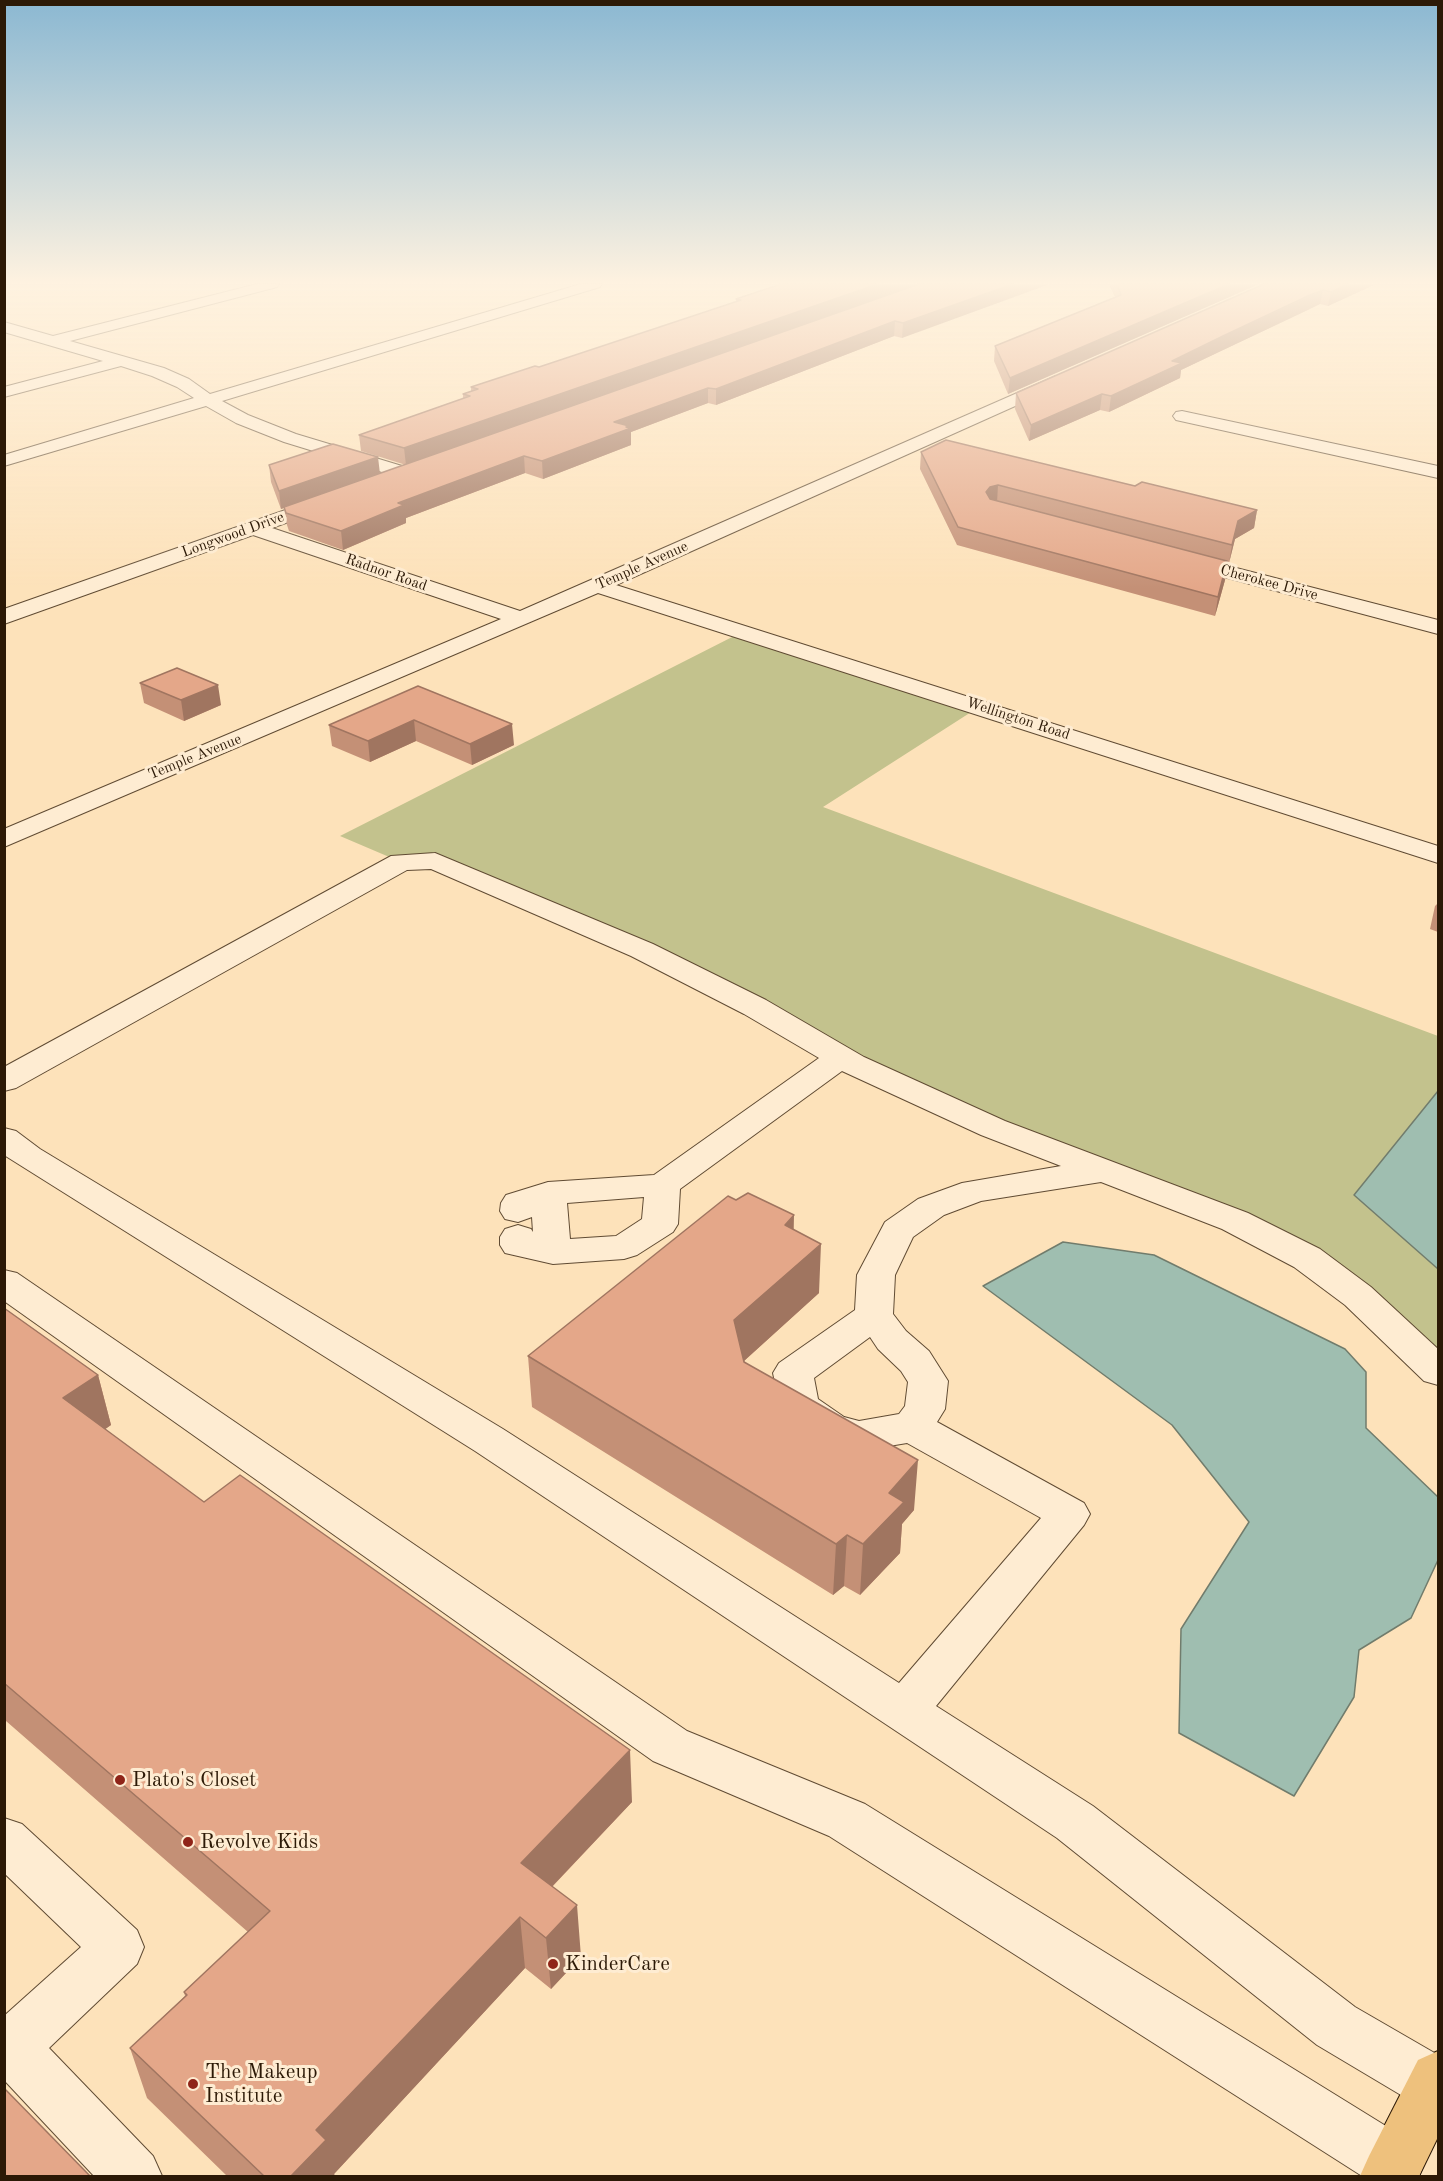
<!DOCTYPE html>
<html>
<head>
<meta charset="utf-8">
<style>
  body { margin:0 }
  #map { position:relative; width:1443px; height:2181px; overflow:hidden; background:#fde2ba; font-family:"Old Standard TT",serif }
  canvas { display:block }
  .frame { position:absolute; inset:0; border:6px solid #2c1906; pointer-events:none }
</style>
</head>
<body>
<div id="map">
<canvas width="1443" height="2181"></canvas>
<div class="frame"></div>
</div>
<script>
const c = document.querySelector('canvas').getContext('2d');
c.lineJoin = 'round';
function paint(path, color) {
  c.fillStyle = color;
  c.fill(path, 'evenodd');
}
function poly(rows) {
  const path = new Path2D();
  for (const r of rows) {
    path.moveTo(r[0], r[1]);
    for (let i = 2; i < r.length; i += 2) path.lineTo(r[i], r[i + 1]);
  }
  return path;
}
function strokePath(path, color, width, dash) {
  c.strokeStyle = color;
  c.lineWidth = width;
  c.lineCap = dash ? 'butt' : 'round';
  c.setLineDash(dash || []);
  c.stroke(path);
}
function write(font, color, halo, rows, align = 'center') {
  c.font = font + ' "Old Standard TT",serif';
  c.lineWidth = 6;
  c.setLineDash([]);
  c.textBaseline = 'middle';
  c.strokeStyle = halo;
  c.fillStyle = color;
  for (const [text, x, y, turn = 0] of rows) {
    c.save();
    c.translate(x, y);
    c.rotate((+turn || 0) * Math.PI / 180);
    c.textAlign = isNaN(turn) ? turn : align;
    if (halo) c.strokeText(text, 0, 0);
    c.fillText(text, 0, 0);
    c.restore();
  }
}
paint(poly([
  [744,631,979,707,823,807,1438,1036,1438,1091,1354,1195,1438,1269,1438,1371,1358,1296,1307,1258,1101,1171,755,1007,435,861,401,862,340,836]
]), '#c3c28d');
const water = poly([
  [1438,1091,1438,1269,1354,1195,1438,1091],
  [1063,1242,1154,1255,1345,1349,1366,1372,1366,1428,1438,1497,1438,1560,1411,1618,1359,1650,1354,1697,1294,1796,1179,1733,1181,1629,1249,1522,1172,1425,983,1286,1063,1242]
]);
paint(water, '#9fbeb0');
strokePath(water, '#717c6c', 1.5);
const minor = poly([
  [257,284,279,284,277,287,70,341,164,368,189,379,210,394,581,284,602,284,600,287,222,401,248,415,296,434,412,469,414,473,412,477,398,477,284,442,236,423,206,406,4,466,4,455,194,398,177,387,152,376,121,366,4,397,4,387,103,361,4,332,4,322,53,336,257,284],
  [1056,376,1064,381,1062,385,616,585,1438,846,1438,863,598,593,4,847,4,829,501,619,253,535,4,624,4,609,328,495,335,497,338,501,335,505,272,528,520,611,1056,376],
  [1182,411,1438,466,1438,478,1176,420,1173,416,1176,412,1182,411],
  [1182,554,1438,620,1438,634,1175,564,1172,560,1175,556,1182,554],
  [435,853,653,944,766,1000,864,1057,1005,1121,1248,1213,1320,1249,1371,1287,1438,1349,1438,1385,1424,1381,1345,1305,1294,1267,1222,1229,1101,1182,981,1201,944,1215,913,1237,895,1275,893,1314,906,1331,929,1351,948,1381,945,1409,937,1422,1084,1503,1090,1514,1084,1525,936,1706,1093,1806,1355,2007,1438,2055,1438,2111,1416,2104,1317,2045,1057,1838,475,1451,4,1155,4,1128,16,1131,40,1149,503,1429,899,1683,1041,1518,907,1443,859,1451,816,1437,786,1416,780,1406,773,1373,779,1363,855,1310,857,1275,885,1222,918,1199,962,1183,1061,1166,981,1135,842,1071,680,1189,678,1224,673,1232,637,1255,624,1259,553,1264,505,1253,500,1245,500,1237,505,1229,518,1225,531,1229,533,1232,532,1217,518,1222,505,1219,500,1211,501,1203,506,1195,548,1182,654,1175,819,1058,744,1014,631,956,431,869,407,870,16,1088,4,1091,4,1067,391,856,435,853],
  [644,1197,642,1219,616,1236,570,1239,567,1203,644,1197],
  [870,1337,878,1349,901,1371,908,1382,905,1406,899,1414,859,1421,844,1417,818,1399,814,1378,870,1337],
  [4,1270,17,1273,687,1731,865,1804,1415,2144,1424,2164,1419,2176,1362,2176,829,1836,653,1761,4,1301,4,1270],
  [4,1818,22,1824,137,1930,144,1947,137,1964,49,2048,153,2156,162,2176,94,2176,4,2080,4,2016,81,1947,4,1873,4,1818]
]);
const major = poly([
  [1438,2051,1438,2137,1419,2176,1360,2176,1369,2156,1418,2060,1438,2051]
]);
strokePath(minor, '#604b33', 2);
strokePath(major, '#2c1906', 2);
paint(minor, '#feecd2');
paint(major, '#eec17d');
paint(poly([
  [919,284,902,338,894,336,716,405,708,403,631,432,631,445,543,479,525,473,406,518,406,523,343,550,289,531,287,525,284,508,281,509,271,482,269,465,380,474,406,465,361,451,359,435,463,399,463,394,471,391,471,387,539,367,736,302,736,299],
  [1109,284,1259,284,1008,394,994,361,995,346,1115,297],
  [1264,284,1376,284,1328,306,1320,304,1308,310,1221,351,1181,370,1180,378,1109,412,1100,410,1029,441,1015,409,1016,393],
  [921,452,1135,486,1257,510,1254,528,1235,539,1229,563,1227,563,1225,580,1215,616,957,545,920,469],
  [140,683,221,705,184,721,144,703],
  [418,686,514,745,472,765,416,741,370,762,332,746,329,725],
  [1438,903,1438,932,1430,929,1435,906],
  [794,1230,819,1293,744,1361,914,1510,902,1524,900,1553,860,1595,844,1586,833,1595,532,1407,528,1356],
  [4,1308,98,1375,111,1425,105,1429,204,1502,632,1802,552,1887,581,1957,551,1989,525,1968,334,2174,335,2176,227,2176,147,2098,130,2048,185,1996,184,1992,248,1932,6,1721,4,1721]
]), '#c49076');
paint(poly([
  [878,284,918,284,406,465,404,448],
  [1013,284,1050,284,902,338,903,323],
  [1229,284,1259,284,1008,394,1010,378],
  [1348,284,1376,284,1328,306,1331,292],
  [1323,290,1320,304,1221,351,1181,370,1180,378,1109,412,1111,396,1172,361,1223,336],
  [895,321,894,336,716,405,716,389],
  [708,388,708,403,631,432,631,445,543,479,542,461,614,422],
  [1102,394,1100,410,1029,441,1031,425],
  [524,456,525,473,406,518,406,523,343,550,341,531,398,503],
  [378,457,380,474,281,509,279,491],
  [998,485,997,503,984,510,986,492,990,487],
  [1257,510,1254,528,1235,539,1229,563,1232,545,1238,521],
  [1227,561,1225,580,1215,616,1218,597],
  [218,685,221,705,184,721,181,700],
  [414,720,416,741,370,762,368,741],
  [512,724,514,745,472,765,470,744],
  [794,1215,793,1264,785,1225],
  [821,1244,819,1293,734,1370,734,1320],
  [98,1375,111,1425,77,1449,63,1398],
  [918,1460,914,1510,902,1524,900,1553,860,1595,863,1544,889,1493],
  [847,1535,844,1586,833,1595,836,1544],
  [630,1750,632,1802,526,1914,521,1863],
  [577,1905,581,1957,551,1989,546,1938],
  [520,1917,525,1968,334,2174,335,2176,291,2176,316,2130]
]), '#a07560');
const building = poly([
  [781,284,878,284,404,448,359,435,470,396,463,394,478,389,471,387,535,366,539,367,741,300,736,299,781,284],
  [919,284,1013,284,903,323,895,321,716,389,708,388,614,422,629,426,626,427,631,428,542,461,524,456,398,503,404,505,341,531,286,513,284,507,919,284],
  [1117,284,1229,284,1010,378,995,346,1121,295,1117,284],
  [1264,284,1348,284,1331,292,1323,290,1310,295,1223,336,1172,361,1182,363,1111,396,1102,394,1031,425,1016,393,1264,284],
  [946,440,1135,486,1142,482,1257,510,1238,521,1232,545,998,485,990,487,986,492,990,499,1227,561,1218,597,958,527,921,452,946,440],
  [333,444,378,457,279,491,269,465,333,444],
  [177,668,218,685,181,700,140,683,177,668],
  [418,686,512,724,470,744,414,720,368,741,329,725,418,686],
  [748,1193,794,1215,785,1225,821,1244,734,1320,744,1362,918,1460,889,1493,904,1502,863,1544,847,1535,836,1544,528,1356,728,1196,736,1200,748,1193],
  [4,1308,98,1375,63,1398,204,1502,240,1475,630,1750,521,1863,577,1905,546,1938,520,1917,316,2130,326,2140,291,2176,264,2176,130,2048,187,1995,184,1992,270,1911,4,1683,4,1308],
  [4,2088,90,2176,4,2176,4,2088]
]);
paint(building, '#e4a789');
strokePath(building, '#a07560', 1.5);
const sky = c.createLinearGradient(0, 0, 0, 589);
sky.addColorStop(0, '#8bb8d2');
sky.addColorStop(0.48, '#fef2e0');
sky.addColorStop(1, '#fef2e000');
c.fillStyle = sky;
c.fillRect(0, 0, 1443, 589);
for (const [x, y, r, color] of [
  [120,1780,6,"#8f2418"],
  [188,1842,6,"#8f2418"],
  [553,1964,6,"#8f2418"],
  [193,2084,6,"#8f2418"]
]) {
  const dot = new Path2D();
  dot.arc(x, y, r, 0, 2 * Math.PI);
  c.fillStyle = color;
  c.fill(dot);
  strokePath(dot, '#feecd2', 2);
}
write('15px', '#2c1906', '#feecd2', [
  ["Longwood Drive",233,535,-20],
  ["Temple Avenue",642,566,-24],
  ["Radnor Road",386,573,19],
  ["Cherokee Drive",1269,583,15],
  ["Wellington Road",1018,719,18],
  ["Temple Avenue",195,757,-22]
]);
write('21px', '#2c1906', '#feecd2', [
  ["Plato's Closet",132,1780],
  ["Revolve Kids",200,1842],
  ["KinderCare",565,1964],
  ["The Makeup",205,2072],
  ["Institute",205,2096]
], 'left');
</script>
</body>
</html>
